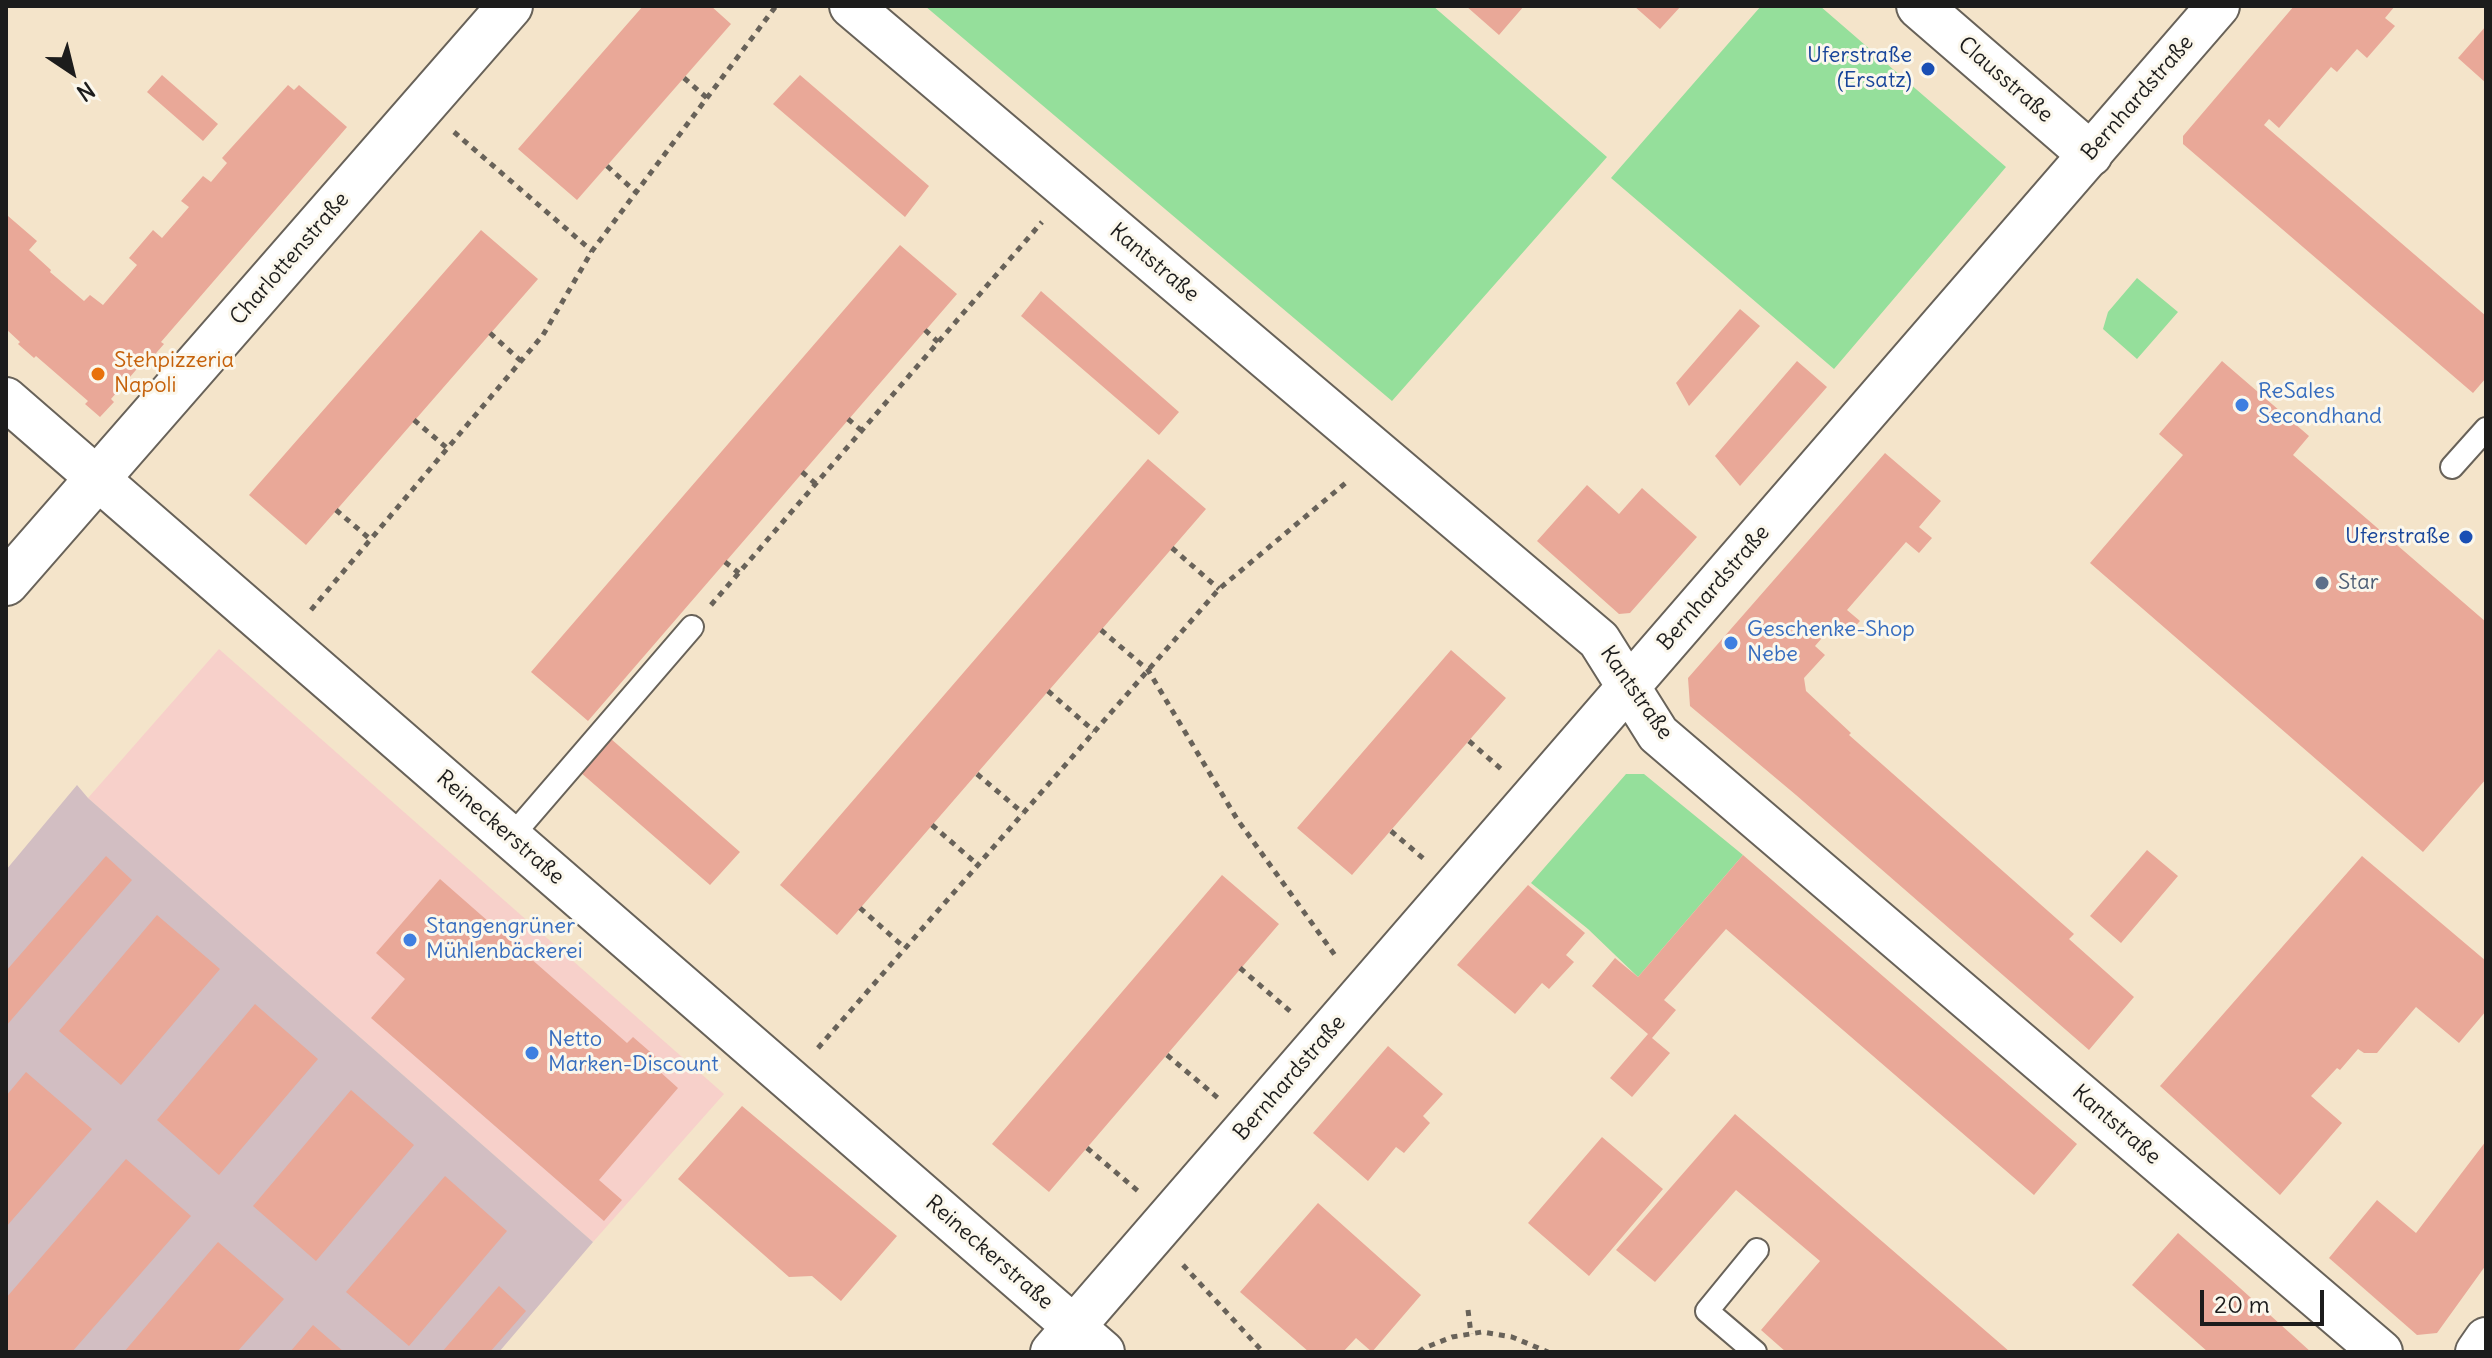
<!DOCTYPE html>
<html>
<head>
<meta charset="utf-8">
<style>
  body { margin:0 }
  #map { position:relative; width:2492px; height:1358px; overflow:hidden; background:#f4e4ca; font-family:Delius,sans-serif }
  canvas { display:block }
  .frame { position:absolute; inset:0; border:8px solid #1c1c1c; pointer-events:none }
  .north { position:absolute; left:32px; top:32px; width:80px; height:80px; -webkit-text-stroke:6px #fbf7ec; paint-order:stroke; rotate:145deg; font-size:22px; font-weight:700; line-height:32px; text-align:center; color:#1c1c1c }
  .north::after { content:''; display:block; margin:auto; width:28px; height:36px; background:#1c1c1c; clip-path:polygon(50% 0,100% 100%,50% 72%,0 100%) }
  .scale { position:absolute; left:2200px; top:1290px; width:124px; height:36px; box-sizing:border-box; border:4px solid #1c1c1c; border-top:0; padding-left:10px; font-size:24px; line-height:28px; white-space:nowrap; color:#1c1c1c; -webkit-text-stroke:6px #fbf7ec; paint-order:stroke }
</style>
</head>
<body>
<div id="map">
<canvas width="2492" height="1358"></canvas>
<div class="frame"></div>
<div class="north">N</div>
<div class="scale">20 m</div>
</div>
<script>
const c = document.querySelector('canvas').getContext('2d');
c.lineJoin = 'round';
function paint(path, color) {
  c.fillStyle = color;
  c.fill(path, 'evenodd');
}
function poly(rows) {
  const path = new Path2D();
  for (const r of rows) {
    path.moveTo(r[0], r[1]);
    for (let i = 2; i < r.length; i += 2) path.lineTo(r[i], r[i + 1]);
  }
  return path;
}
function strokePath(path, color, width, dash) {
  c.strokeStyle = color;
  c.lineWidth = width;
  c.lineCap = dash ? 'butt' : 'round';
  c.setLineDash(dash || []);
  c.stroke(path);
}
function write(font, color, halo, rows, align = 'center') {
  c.font = font + ' Delius,sans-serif';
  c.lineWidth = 6;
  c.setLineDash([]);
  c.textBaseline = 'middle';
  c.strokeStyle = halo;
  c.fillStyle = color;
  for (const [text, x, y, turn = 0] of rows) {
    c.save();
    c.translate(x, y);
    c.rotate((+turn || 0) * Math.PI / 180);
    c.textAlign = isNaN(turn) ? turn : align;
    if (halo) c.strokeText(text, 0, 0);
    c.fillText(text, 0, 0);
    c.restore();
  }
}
paint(poly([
  [219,649,724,1094,593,1242,88,798]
]), '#f7d0ca');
paint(poly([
  [77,785,88,798,593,1242,499,1352,6,1352,6,870]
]), '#d2bec2');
paint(poly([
  [925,6,1433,6,1607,157,1392,401],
  [1761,6,1820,6,2006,167,1834,369,1611,178],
  [2137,278,2178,312,2137,359,2103,329,2108,312],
  [1626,774,1644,774,1743,855,1638,977,1588,929,1531,883]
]), '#95df9b');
paint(poly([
  [643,6,711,6,731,24,577,200,518,149],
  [1466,6,1524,6,1499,35],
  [1634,6,1681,6,1660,29],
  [2294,6,2395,6,2385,18,2395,26,2367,58,2357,49,2337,72,2331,67,2279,128,2269,119,2264,125,2486,316,2486,378,2473,393,2183,144,2183,136],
  [2486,26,2486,83,2458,58],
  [162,75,218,124,203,141,147,92],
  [800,75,929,186,905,217,773,104],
  [288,85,294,90,299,85,347,127,161,342,164,344,151,359,148,356,111,399,114,402,100,417,85,404,88,401,36,356,34,358,18,344,20,342,6,329,6,219,8,216,37,241,29,250,51,270,50,272,84,301,90,295,103,305,137,265,129,258,153,230,162,238,189,207,181,201,203,176,211,182,227,163,222,158],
  [481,230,538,279,306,545,249,495],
  [900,245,957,294,588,721,531,672],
  [1041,291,1179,412,1159,435,1021,316],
  [1740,309,1760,326,1689,406,1676,383],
  [1797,361,1827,387,1740,486,1715,456],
  [2222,361,2309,436,2293,455,2486,622,2486,779,2423,852,2090,563,2183,455,2159,434],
  [1885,453,1941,501,1919,527,1932,538,1919,553,1906,542,1847,610,1860,621,1847,635,1835,623,1815,646,1825,655,1804,678,1806,691,1851,733,1849,735,2074,934,2069,939,2134,997,2089,1050,1796,795,1690,706,1688,678],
  [1148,459,1206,509,837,935,780,885],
  [1587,485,1619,514,1642,488,1697,537,1630,613,1619,614,1537,541],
  [1451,650,1506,698,1352,875,1297,828],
  [610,738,740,852,710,885,580,772],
  [2147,850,2178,876,2121,943,2090,916],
  [1743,855,2077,1144,2034,1195,1726,929,1664,1000,1676,1010,1652,1038,1670,1053,1632,1097,1610,1078,1648,1034,1592,986,1615,958,1638,977],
  [106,856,132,880,6,1026,6,971],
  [2362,856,2486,961,2486,1011,2459,1043,2416,1007,2377,1053,2364,1053,2358,1049,2340,1070,2337,1068,2311,1096,2342,1123,2280,1195,2160,1086],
  [1222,875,1279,924,1049,1192,992,1144],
  [440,879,627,1043,633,1037,663,1063,658,1070,678,1088,599,1180,622,1200,604,1221,371,1018,405,979,376,953],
  [1528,885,1585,933,1566,955,1574,962,1549,989,1542,983,1515,1014,1457,965],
  [157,915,220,969,121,1085,59,1031],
  [255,1004,318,1059,219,1175,157,1120],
  [1388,1046,1443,1094,1423,1116,1430,1123,1404,1153,1396,1147,1368,1181,1313,1133],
  [26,1072,92,1129,6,1227,6,1096],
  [351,1090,414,1145,316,1261,253,1206],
  [742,1106,897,1236,841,1301,812,1276,789,1277,678,1179],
  [1735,1114,2010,1352,1786,1352,1761,1330,1820,1261,1736,1190,1655,1282,1616,1250],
  [1602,1137,1663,1189,1589,1276,1528,1223],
  [2486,1141,2486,1265,2437,1333,2417,1335,2329,1258,2377,1200,2416,1233],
  [126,1159,191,1216,72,1352,6,1352,6,1298],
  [445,1176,507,1231,409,1346,346,1292],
  [1318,1203,1421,1295,1372,1352,1356,1338,1343,1352,1309,1352,1240,1292],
  [2178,1233,2230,1279,2311,1352,2208,1352,2132,1285],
  [218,1242,284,1299,237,1352,124,1352],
  [499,1286,526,1311,490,1352,442,1352],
  [313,1325,344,1352,290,1352]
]), '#e9a898');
const lane = poly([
  [2452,467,2486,429],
  [511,837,692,627],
  [1755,1352,1707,1311,1757,1250]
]);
const street = poly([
  [851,6,1599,640,1658,734,2381,1352],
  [6,399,1103,1352],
  [1052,1352,2218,6],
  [2477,1352,2486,1339]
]);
const secondary = poly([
  [1919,6,2090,154],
  [6,583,510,6]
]);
strokePath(lane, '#686259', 26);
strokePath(street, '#686259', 46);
strokePath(secondary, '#686259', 48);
strokePath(poly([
  [684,78,707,98],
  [454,132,592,251],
  [607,166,636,192],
  [925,330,938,342],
  [490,333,521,361],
  [848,419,862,431],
  [414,420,447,448],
  [802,472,816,484],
  [336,510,370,539],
  [1172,548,1219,589],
  [725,562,739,573],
  [711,605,1042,222],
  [311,610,543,335,592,251,776,6],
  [1101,630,1148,670,1237,819,1337,958],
  [1048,691,1094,731],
  [1469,741,1501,769],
  [977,774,1023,813],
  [932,825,978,865],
  [1391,831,1424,859],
  [860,908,905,948],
  [1240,968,1291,1012],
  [818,1048,1219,589,1348,481],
  [1167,1055,1218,1098],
  [1087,1148,1138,1191],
  [1183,1265,1263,1352],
  [1468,1310,1471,1334],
  [1419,1352,1424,1348,1452,1337,1482,1332,1512,1337,1548,1352]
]), '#686259', 5, [6, 6]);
strokePath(lane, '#fff', 22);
strokePath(street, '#fff', 42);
strokePath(secondary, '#fff', 44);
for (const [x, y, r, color] of [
  [1928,69,8,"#1a4fb4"],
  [98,374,8,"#e8710a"],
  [2242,405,8,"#3f7fe0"],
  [2466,537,8,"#1a4fb4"],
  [2322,583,8,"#5c6f8a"],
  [1731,643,8,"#3f7fe0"],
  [410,940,8,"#3f7fe0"],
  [532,1053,8,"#3f7fe0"]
]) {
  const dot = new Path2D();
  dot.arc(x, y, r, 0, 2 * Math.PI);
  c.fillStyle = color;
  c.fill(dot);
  strokePath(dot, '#fbf7ec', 3);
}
write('22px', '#164399', '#fbf7ec', [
  ["Uferstraße",1912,56],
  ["(Ersatz)",1912,81],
  ["Uferstraße",2450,537]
], 'right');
write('22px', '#1c1c1c', '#fbf7ec', [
  ["Clausstraße",2005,80,41],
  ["Bernhardstraße",2138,98,-49],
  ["Charlottenstraße",290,259,-49],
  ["Kantstraße",1154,263,40],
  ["Bernhardstraße",1714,588,-49],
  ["Kantstraße",1636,693,55],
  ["Reineckerstraße",500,828,41],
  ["Bernhardstraße",1290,1078,-49],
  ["Kantstraße",2116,1125,41],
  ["Reineckerstraße",989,1253,41]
]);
write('22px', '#c56008', '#fbf7ec', [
  ["Stehpizzeria",114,361],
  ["Napoli",114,386]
], 'left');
write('22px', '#366cbe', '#fbf7ec', [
  ["ReSales",2258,392],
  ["Secondhand",2258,417],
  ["Geschenke-Shop",1747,630],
  ["Nebe",1747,655],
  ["Stangengrüner",426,927],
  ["Mühlenbäckerei",426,952],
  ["Netto",548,1040],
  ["Marken-Discount",548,1065]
], 'left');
write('22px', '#4e5e75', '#fbf7ec', [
  ["Star",2338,583]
], 'left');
</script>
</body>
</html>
